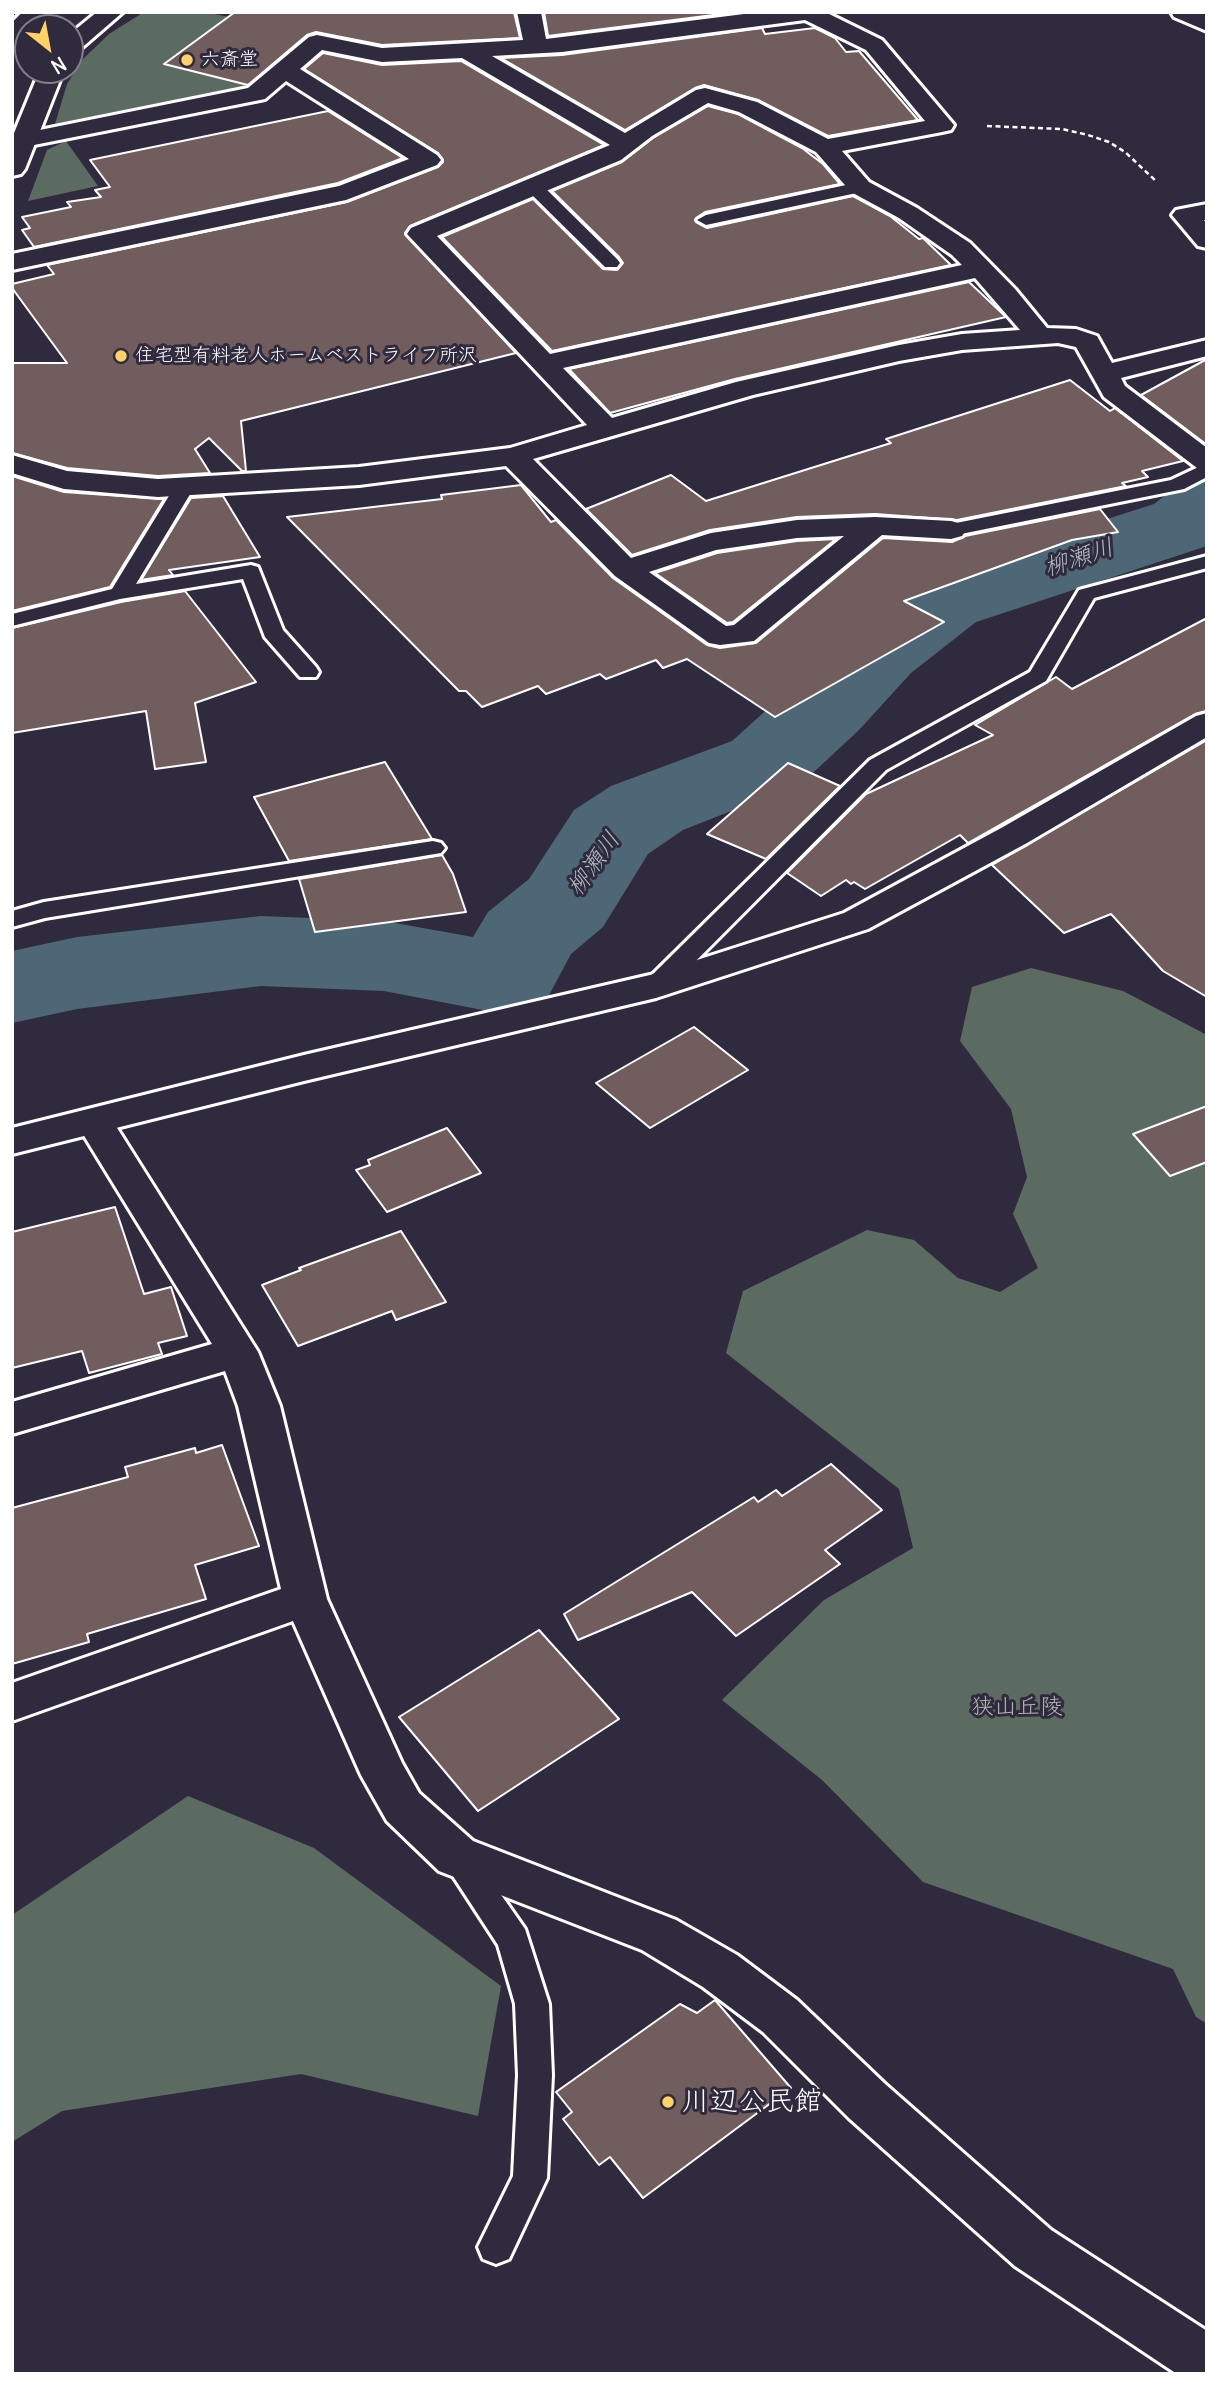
<!DOCTYPE html>
<html>
<head>
<meta charset="utf-8">
<style>
  body { margin:0 }
  #map { position:relative; width:1219px; height:2386px; overflow:hidden; background:#2f2a3d; font-family:Delius,sans-serif }
  canvas { display:block }
  .frame { position:absolute; inset:0; border:14px solid #fff; pointer-events:none }
  .north { position:absolute; left:14px; top:14px; width:70px; height:70px; box-sizing:border-box; background:#2f2a3d; border:2px solid #827f8b; border-radius:50%; rotate:149deg; font-size:19px; font-weight:700; line-height:28px; text-align:center; color:#fff }
  .north::after { content:''; display:block; margin:auto; width:24px; height:32px; background:#ffd166; clip-path:polygon(50% 0,100% 100%,50% 72%,0 100%) }
</style>
</head>
<body>
<div id="map">
<canvas width="1219" height="2386"></canvas>
<div class="frame"></div>
<div class="north">N</div>
</div>
<script>
const c = document.querySelector('canvas').getContext('2d');
c.lineJoin = 'round';
function paint(path, color) {
  c.fillStyle = color;
  c.fill(path, 'evenodd');
}
function poly(rows) {
  const path = new Path2D();
  for (const r of rows) {
    path.moveTo(r[0], r[1]);
    for (let i = 2; i < r.length; i += 2) path.lineTo(r[i], r[i + 1]);
  }
  return path;
}
function strokePath(path, color, width, dash) {
  c.strokeStyle = color;
  c.lineWidth = width;
  c.lineCap = dash ? 'butt' : 'round';
  c.setLineDash(dash || []);
  c.stroke(path);
}
function write(font, color, halo, rows, align = 'center') {
  c.font = font + ' Delius,"Klee One",sans-serif';
  c.lineWidth = 6;
  c.setLineDash([]);
  c.textBaseline = 'middle';
  c.strokeStyle = halo;
  c.fillStyle = color;
  for (const [text, x, y, turn = 0] of rows) {
    c.save();
    c.translate(x, y);
    c.rotate((+turn || 0) * Math.PI / 180);
    c.textAlign = isNaN(turn) ? turn : align;
    if (halo) c.strokeText(text, 0, 0);
    c.fillText(text, 0, 0);
    c.restore();
  }
}
paint(poly([
  [144,12,205,12,306,33,244,86,55,124,67,84,83,59,109,34],
  [66,141,98,186,28,201,47,150],
  [1031,968,1123,991,1207,1035,1207,2024,1196,2017,1173,1969,923,1882,822,1780,722,1700,824,1600,913,1548,899,1489,726,1353,743,1291,867,1230,914,1240,958,1278,1000,1292,1038,1268,1013,1214,1027,1177,1011,1109,960,1041,972,987],
  [188,1796,314,1848,501,1986,478,2116,301,2074,62,2111,12,2142,12,1915]
]), '#5c6b61');
paint(poly([
  [1207,479,1207,546,976,622,911,673,859,730,802,783,683,830,648,854,603,927,571,954,547,999,509,1010,488,1011,384,991,261,986,77,1009,12,1023,12,951,77,937,261,916,384,921,473,937,488,912,529,879,574,810,611,786,732,741,791,688,845,633,910,582,1154,504,1176,487,1207,479]
]), '#4e6776');
const building = poly([
  [235,12,514,12,520,38,382,45,316,32,307,35,248,85,164,64,235,12],
  [544,12,737,12,548,36,544,12],
  [762,28,765,34,815,28,835,38,846,52,859,51,918,120,828,136,758,100,704,85,695,88,625,130,501,58,562,55,762,28],
  [323,53,382,65,461,61,604,145,410,226,405,233,516,353,241,421,246,471,242,471,209,438,195,449,210,473,158,476,67,468,12,453,12,363,67,363,12,288,12,284,54,274,47,265,347,202,438,167,443,162,438,153,304,69,323,53],
  [708,106,738,114,802,148,823,164,840,184,705,212,696,218,696,222,707,228,853,196,890,216,919,239,923,238,951,265,552,351,442,237,533,199,603,269,617,270,623,263,619,257,552,191,622,162,653,138,708,106],
  [328,111,403,158,338,183,34,247,22,230,30,228,22,217,71,207,67,202,101,197,95,190,110,187,90,160,328,111],
  [969,282,1006,317,735,379,610,413,569,369,969,282],
  [1207,359,1207,445,1141,395,1207,359],
  [1070,380,1110,411,1115,408,1183,461,1142,471,1148,477,1122,483,1126,486,957,520,875,514,797,517,710,530,632,555,586,509,671,475,706,501,891,443,886,439,1070,380],
  [12,476,64,492,164,499,110,587,12,611,12,476],
  [521,485,551,522,556,520,613,578,707,645,720,648,756,643,883,538,952,542,965,536,1100,509,1118,532,1072,540,904,601,944,622,775,717,687,659,663,668,656,660,606,679,600,674,546,694,538,686,482,707,466,691,459,691,287,517,442,499,441,495,521,485],
  [223,496,260,557,169,570,173,575,141,580,191,498,223,496],
  [836,539,733,622,727,623,655,573,717,553,797,541,836,539],
  [185,591,256,682,195,703,206,762,155,769,146,711,12,733,12,628,121,602,185,591],
  [1207,618,1207,711,1195,714,968,843,960,835,865,889,854,882,851,884,846,880,821,896,787,873,866,794,993,735,975,725,1056,677,1072,689,1207,618],
  [1207,740,1207,997,1163,971,1111,914,1064,933,992,865,1207,740],
  [385,762,432,839,289,861,254,797,385,762],
  [788,763,840,786,766,859,707,834,788,763],
  [442,855,453,874,466,912,315,932,299,879,442,855],
  [694,1027,748,1070,650,1128,596,1083,694,1027],
  [1207,1106,1207,1162,1170,1176,1133,1134,1207,1106],
  [447,1128,481,1173,387,1212,356,1170,370,1165,368,1160,447,1128],
  [115,1207,144,1294,171,1287,187,1336,158,1343,162,1354,89,1373,82,1351,12,1368,12,1232,115,1207],
  [401,1231,446,1302,396,1320,392,1311,298,1346,262,1285,301,1270,299,1268,401,1231],
  [222,1445,259,1546,195,1565,206,1599,87,1634,89,1642,12,1664,12,1508,128,1477,125,1467,195,1448,196,1453,222,1445],
  [831,1464,882,1510,825,1550,840,1564,736,1636,692,1592,578,1640,564,1614,754,1497,758,1502,776,1490,782,1496,831,1464],
  [539,1630,619,1719,478,1811,399,1717,539,1630],
  [715,2000,791,2088,643,2198,610,2157,599,2165,563,2119,572,2112,556,2092,680,2004,697,2013,715,2000]
]);
paint(building, '#715d5e');
strokePath(building, '#fff', 2);
const lane = poly([
  [534,182,540,183,617,259,620,263,617,267,605,267,528,191,525,187,528,183,534,182],
  [860,182,866,183,869,187,866,191,706,225,697,220,706,215,860,182],
  [1207,463,1207,477,1184,489,951,536,944,534,941,530,944,526,951,524,1171,480,1207,463],
  [185,480,192,482,195,486,136,584,251,565,258,567,283,630,316,667,319,672,316,677,300,677,265,637,243,579,120,599,12,626,12,614,112,589,175,486,178,482,185,480],
  [1207,556,1207,568,1094,598,1046,681,886,770,665,992,656,994,647,992,644,986,647,980,870,760,1030,672,1079,590,1207,556],
  [433,841,441,843,445,848,441,853,45,918,12,927,12,911,44,902,433,841],
  [456,1842,467,1846,525,1929,549,2004,552,2075,547,2178,509,2259,496,2264,483,2259,478,2247,513,2176,518,2075,515,2004,498,1945,440,1856,445,1846,456,1842]
]);
const street = poly([
  [517,12,541,12,546,39,760,12,825,12,882,40,954,125,951,130,942,132,842,151,869,182,917,208,970,243,1015,289,1047,328,1076,329,1097,336,1112,363,1207,340,1207,356,1121,378,1125,386,1207,448,1207,471,1197,468,1104,397,1076,347,1058,343,962,350,899,361,753,395,533,459,631,558,711,533,797,520,875,517,951,521,962,524,966,530,962,536,951,539,882,535,754,641,720,645,709,643,615,576,506,466,359,485,158,497,64,489,12,473,12,455,67,471,158,479,359,467,510,448,587,425,407,234,411,228,610,145,462,58,382,62,322,50,300,69,437,155,441,160,437,165,346,200,12,270,12,254,339,186,409,159,286,81,265,99,24,147,15,145,12,139,15,135,248,88,309,37,317,35,382,48,523,40,517,12],
  [805,20,866,50,925,121,828,139,757,102,705,88,696,90,625,133,492,56,562,52,805,20],
  [708,103,739,112,816,152,851,192,899,218,952,255,962,265,550,354,437,236,621,160,652,136,708,103],
  [975,278,1020,330,962,334,899,345,736,382,612,418,563,368,975,278],
  [844,536,734,625,726,626,649,572,716,550,797,538,844,536],
  [1171,12,1201,12,1207,15,1207,31,1174,17,1171,12],
  [1207,204,1207,220,1204,220,1207,224,1207,248,1198,246,1172,215,1176,210,1207,204],
  [94,1108,107,1112,258,1352,280,1406,327,1599,402,1763,419,1793,473,1841,676,1920,737,1955,797,2000,885,2084,1051,2230,1207,2331,1207,2374,1177,2374,1015,2266,849,2118,763,2032,703,1987,642,1950,439,1871,387,1821,361,1775,293,1621,12,1721,12,1683,281,1589,238,1406,225,1371,12,1434,12,1402,212,1344,75,1121,81,1112,94,1108]
]);
const secondary = poly([
  [1207,713,1207,737,1027,843,868,929,656,998,304,1081,12,1154,12,1128,304,1055,650,975,844,913,1003,827,1196,716,1207,713]
]);
const primary = poly([
  [97,12,123,12,78,51,70,53,70,34,97,12],
  [40,70,64,70,25,169,21,174,12,176,12,138,40,70]
]);
strokePath(lane, '#fff', 6);
strokePath(street, '#fff', 6);
strokePath(secondary, '#fff', 6);
strokePath(primary, '#fff', 6);
strokePath(poly([
  [987,126,1062,129,1088,135,1109,142,1125,152,1157,182]
]), '#fff', 2.5, [5, 3.5]);
paint(lane, '#2f2a3d');
paint(street, '#2f2a3d');
paint(secondary, '#2f2a3d');
paint(primary, '#2f2a3d');
strokePath(poly([
  [12,20,20,12]
]), '#fff', 3.5);
for (const [x, y, r, color] of [
  [187,60,7,"#ffd166"],
  [121,356,7,"#ffd166"],
  [668,2102,7,"#ffd166"]
]) {
  const dot = new Path2D();
  dot.arc(x, y, r, 0, 2 * Math.PI);
  c.fillStyle = color;
  c.fill(dot);
  strokePath(dot, '#2f2a3d', 2.5);
}
write('19px', '#fff', '#2f2a3d', [
  ["六斎堂",201,60],
  ["住宅型有料老人ホームベストライフ所沢",135,356]
], 'left');
write('23px', '#aeb5b0', '#2f2a3d', [
  ["狭山丘陵",1017,1707]
]);
write('italic 24px', '#afbbc1', '#2f2a3d', [
  ["柳瀬川",1079,558,-18],
  ["柳瀬川",594,864,-54]
]);
write('28px', '#fff', '#2f2a3d', [
  ["川辺公民館",682,2102]
], 'left');
</script>
</body>
</html>
